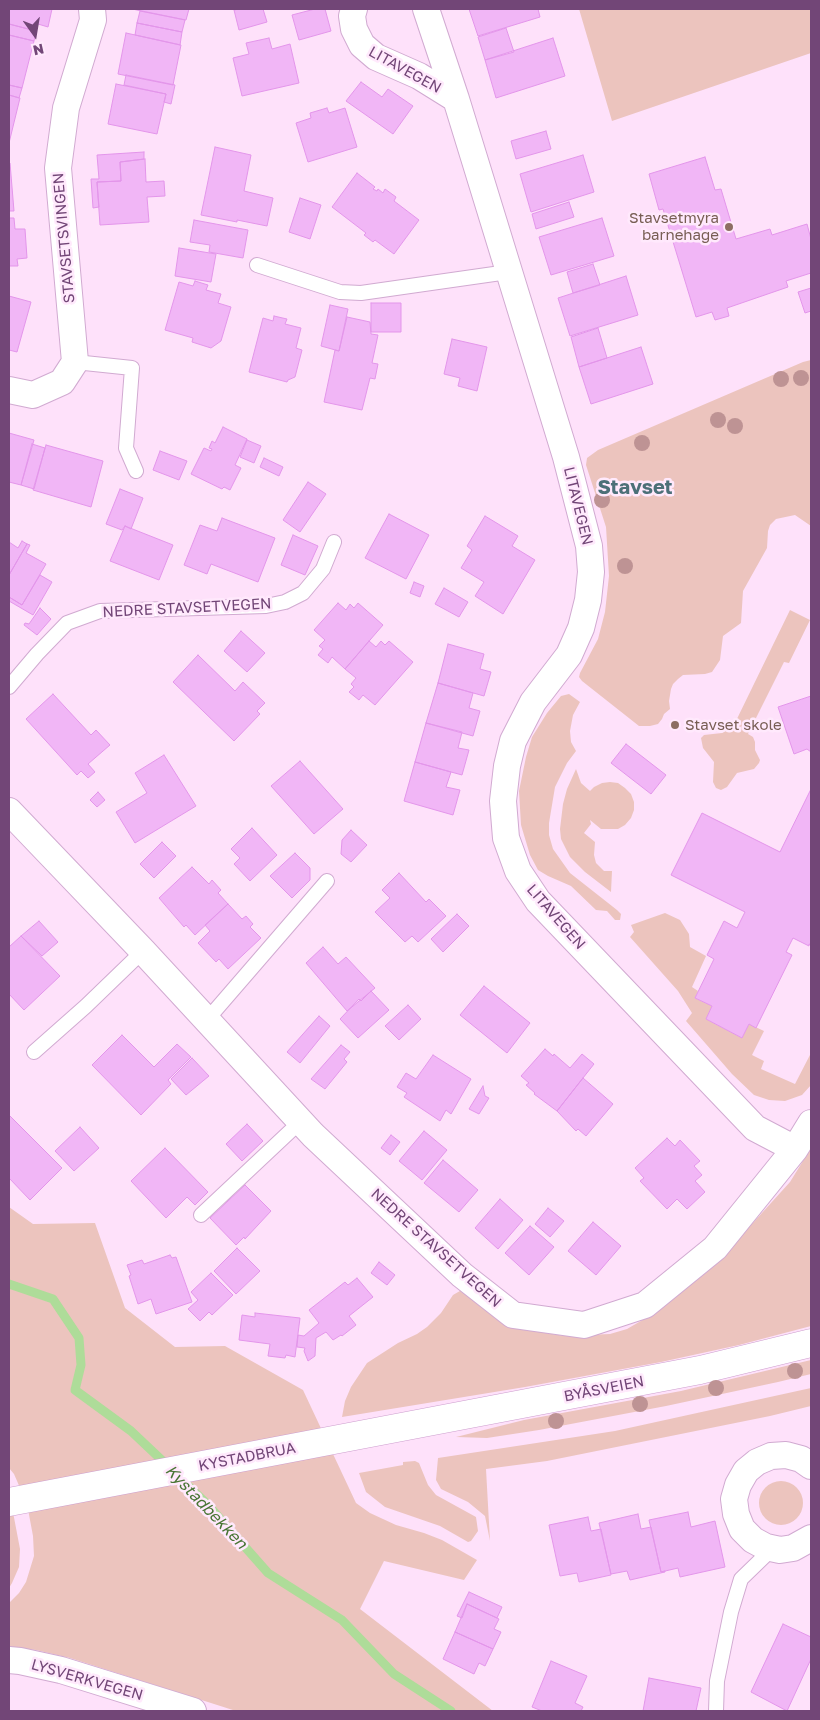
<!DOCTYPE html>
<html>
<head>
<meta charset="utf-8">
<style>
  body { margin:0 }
  #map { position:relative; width:820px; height:1720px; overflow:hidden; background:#fee1fa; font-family:"Golos Text",sans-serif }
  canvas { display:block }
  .frame { position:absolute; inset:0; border:10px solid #724677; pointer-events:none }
  .north { position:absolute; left:10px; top:10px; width:50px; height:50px; -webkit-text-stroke:4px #ffe9fc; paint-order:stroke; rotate:167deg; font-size:14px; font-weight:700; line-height:20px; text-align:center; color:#724677 }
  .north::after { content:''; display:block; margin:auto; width:18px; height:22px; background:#724677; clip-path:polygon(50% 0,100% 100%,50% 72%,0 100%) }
</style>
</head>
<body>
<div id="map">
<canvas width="820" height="1720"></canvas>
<div class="frame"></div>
<div class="north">N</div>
</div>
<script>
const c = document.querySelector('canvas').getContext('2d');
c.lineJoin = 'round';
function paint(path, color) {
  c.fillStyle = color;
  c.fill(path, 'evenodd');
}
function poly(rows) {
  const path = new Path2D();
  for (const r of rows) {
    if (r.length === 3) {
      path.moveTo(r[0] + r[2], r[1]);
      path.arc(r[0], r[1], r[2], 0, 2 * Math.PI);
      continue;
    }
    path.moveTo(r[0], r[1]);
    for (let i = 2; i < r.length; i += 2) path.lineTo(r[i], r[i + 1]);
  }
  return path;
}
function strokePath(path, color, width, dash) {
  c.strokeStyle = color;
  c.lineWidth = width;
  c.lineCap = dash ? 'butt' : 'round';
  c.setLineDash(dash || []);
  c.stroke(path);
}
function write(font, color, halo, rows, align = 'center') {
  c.font = font + ' "Golos Text",sans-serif';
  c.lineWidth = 5;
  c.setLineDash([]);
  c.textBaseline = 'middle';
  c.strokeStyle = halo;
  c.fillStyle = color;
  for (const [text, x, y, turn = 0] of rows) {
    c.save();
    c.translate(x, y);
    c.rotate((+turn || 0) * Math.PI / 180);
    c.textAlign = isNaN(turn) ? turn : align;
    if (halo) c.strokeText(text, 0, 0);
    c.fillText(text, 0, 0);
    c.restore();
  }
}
paint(poly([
  [579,9,811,9,811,53,612,121],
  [811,360,811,526,795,515,776,519,770,525,768,531,767,548,743,591,741,623,723,636,720,660,712,672,705,674,683,675,678,679,673,684,671,689,669,701,670,709,664,714,662,719,658,724,650,726,639,726,582,681,579,677,580,673,598,639,605,612,609,576,606,527,586,465,587,458,598,450,803,362],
  [790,610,810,620,789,663,784,662,748,734,753,737,755,742,755,750,760,760,759,763,754,769,737,773,727,787,721,790,716,788,713,782,714,762,703,748,701,738,704,735,722,733,733,727],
  [569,694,580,702,573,715,570,731,571,742,576,751,567,763,555,787,549,823,549,835,553,849,570,873,617,910,621,914,620,920,615,920,607,911,596,910,571,886,548,876,538,870,530,855,521,825,519,791,526,757,532,737,547,713,561,696],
  [576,769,581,783,590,791,594,787,602,783,610,782,618,783,625,788,631,794,634,802,634,810,631,818,625,825,618,829,601,829,590,820,591,824,584,833,595,842,594,855,596,863,604,871,612,871,611,892,585,872,570,857,561,839,560,829,563,804,567,789],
  [665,913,680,920,689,934,690,947,706,956,692,987,698,991,695,998,712,1006,706,1019,742,1038,749,1024,764,1031,752,1055,764,1061,761,1069,795,1084,811,1053,811,1085,802,1095,785,1101,769,1100,754,1095,732,1074,686,1021,692,1013,678,991,630,937,634,932,631,925],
  [811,1148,811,1326,739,1345,661,1362,525,1387,342,1417,345,1401,351,1387,367,1363,398,1343,417,1334,427,1327,441,1313,453,1295,465,1288,533,1331,565,1336,610,1334,627,1329,646,1318,669,1302,713,1267,790,1182],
  [9,1207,33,1224,95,1223,125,1308,175,1347,225,1346,303,1390,356,1503,370,1513,396,1525,424,1533,442,1540,477,1560,464,1580,384,1561,360,1609,493,1711,236,1711,70,1658,36,1650,9,1647,9,1603,19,1593,26,1582,34,1556,33,1536,27,1504,14,1474,9,1468],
  [811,1360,811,1374,778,1382,666,1406,539,1430,487,1438,456,1437,524,1420,681,1391],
  [811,1388,811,1406,770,1416,547,1461,486,1469,490,1541,485,1516,468,1502,441,1489,436,1480,438,1458,615,1431],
  [415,1461,419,1463,428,1485,436,1495,476,1517,478,1531,471,1541,468,1542,440,1526,385,1507,366,1492,359,1473,403,1465,403,1462],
  [781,1503,22],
  [9,1498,12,1507,20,1549,19,1567,12,1583,9,1588]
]), '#ecc4be');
strokePath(poly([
  [9,1284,53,1299,79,1338,81,1365,75,1390,131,1431,168,1466],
  [177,1475,208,1505,268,1573,342,1620,394,1674,451,1711]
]), '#aedc99', 9);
const building = poly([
  [9,9,52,9,48,27,38,24,36,31,9,24,9,9],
  [132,9,189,9,186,20,132,9],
  [239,9,263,9,267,22,239,30,234,10,239,9],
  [315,9,325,9,331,31,299,40,292,15,315,9],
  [469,9,538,9,540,17,478,36,469,9],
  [140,11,185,20,182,32,137,23,140,11],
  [137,23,182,32,180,45,135,35,137,23],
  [9,24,36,31,34,41,9,35,9,24],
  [506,28,514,52,485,60,478,37,506,28],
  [126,33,181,45,173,85,118,74,126,33],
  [9,35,34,41,22,88,9,85,9,35],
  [269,38,272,49,290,44,299,83,242,96,233,58,249,54,246,43,269,38],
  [553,38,565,76,496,98,485,60,553,38],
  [126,75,175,85,171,104,164,102,166,94,124,85,126,75],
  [361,82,382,97,388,89,413,106,393,134,346,101,361,82],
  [116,84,166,94,157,134,108,124,116,84],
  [9,85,22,88,19,98,9,95,9,85],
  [9,95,20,98,9,143,9,95],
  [327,108,329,113,345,108,357,147,308,162,296,123,311,118,310,113,327,108],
  [546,131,551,149,516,159,511,141,546,131],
  [215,147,251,155,244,191,273,198,267,226,237,220,237,222,201,215,215,147],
  [144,152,144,159,120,162,121,181,97,182,99,207,93,208,91,179,99,179,97,155,144,152],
  [583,155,594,192,531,212,520,174,583,155],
  [705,157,715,190,721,189,736,239,770,229,772,235,807,224,811,239,811,273,786,281,788,287,727,308,729,316,715,320,712,312,696,317,663,209,659,210,649,174,705,157],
  [145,159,146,182,164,181,165,196,147,197,149,222,100,225,97,182,121,181,120,162,145,159],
  [9,163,10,163,14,211,9,211,9,163],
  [357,173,375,187,373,189,377,191,378,189,383,193,385,189,396,197,394,201,419,220,394,254,375,240,373,242,364,235,366,233,332,207,357,173],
  [300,198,321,205,310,239,289,232,300,198],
  [569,202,574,217,536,229,532,214,569,202],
  [9,218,14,218,15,229,25,229,27,258,17,259,18,266,9,266,9,218],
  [602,218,614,256,551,275,539,237,602,218],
  [194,220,248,230,243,258,209,252,210,245,190,242,194,220],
  [179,248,216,254,211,282,175,276,179,248],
  [593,264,600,285,573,293,567,272,593,264],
  [626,276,638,315,570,336,558,298,626,276],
  [195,281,208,285,206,290,221,294,218,303,231,307,221,341,211,348,192,342,193,338,165,330,179,282,193,286,195,281],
  [811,288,811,311,805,313,798,292,811,288],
  [9,296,31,302,17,352,9,350,9,296],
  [371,303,401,303,401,332,371,332,371,303],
  [330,305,348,309,339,351,321,346,330,305],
  [274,316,287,319,285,324,301,328,296,348,302,350,295,377,288,380,287,382,249,372,263,318,273,321,274,316],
  [347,317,370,322,371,334,378,335,372,363,378,364,375,379,370,378,362,410,324,402,335,350,339,351,347,317],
  [598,328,607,358,579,367,571,337,598,328],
  [452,339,487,347,477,391,458,386,460,378,444,374,452,339],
  [641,347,653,384,591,404,579,367,641,347],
  [223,427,247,439,235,465,241,468,230,490,224,487,222,489,191,474,204,448,211,451,212,449,209,448,212,441,215,443,223,427],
  [9,433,34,440,21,485,9,482,9,433],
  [247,440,261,446,254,463,240,457,247,440],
  [32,444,45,448,34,489,21,485,32,444],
  [46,445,103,461,91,507,33,490,46,445],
  [160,451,187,461,179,480,153,470,160,451],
  [264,458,283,467,279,476,260,467,264,458],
  [308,482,326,494,300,532,283,520,308,482],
  [120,489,143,498,131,529,125,526,122,530,106,524,120,489],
  [389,514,429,535,406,579,365,558,389,514],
  [485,516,518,536,512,546,535,560,503,614,475,596,484,582,461,568,472,550,467,546,485,516],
  [222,518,275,538,258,582,211,564,207,574,184,565,200,525,217,531,222,518],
  [125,526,173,545,159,580,110,561,125,526],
  [293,535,318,546,305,575,281,565,293,535],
  [22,541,27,544,9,575,9,542,18,548,22,541],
  [27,544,30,545,26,553,46,564,22,605,9,597,9,575,27,544],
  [40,575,52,582,33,615,9,601,9,597,22,605,40,575],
  [414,582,424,586,420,597,410,593,414,582],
  [444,588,468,602,459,617,435,604,444,588],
  [338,603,346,610,350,604,354,608,358,603,383,625,345,669,332,657,328,663,318,655,323,649,319,646,325,640,314,630,338,603],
  [40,608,51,619,37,635,24,625,25,623,29,624,40,608],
  [241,631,265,653,247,672,224,651,241,631],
  [369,641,376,647,381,641,385,645,389,641,413,662,375,705,363,695,359,700,349,692,354,687,351,684,356,678,345,669,369,641],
  [448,644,484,654,480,669,491,672,484,696,438,683,448,644],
  [198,655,235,691,243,682,265,703,257,711,260,714,234,741,173,682,198,655],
  [438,683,473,693,469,708,480,711,473,736,426,723,438,683],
  [53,694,91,735,96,730,110,745,88,764,95,772,88,778,81,771,77,775,26,719,53,694],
  [811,696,811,752,807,749,794,754,778,707,811,696],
  [426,723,462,732,458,748,469,750,462,775,415,762,426,723],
  [626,744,666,775,651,794,611,763,626,744],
  [164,755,196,806,135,843,116,812,147,793,135,773,164,755],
  [300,761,343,809,314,834,271,786,300,761],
  [415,762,451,772,446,787,460,790,453,815,404,801,415,762],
  [811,789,811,945,809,944,809,946,793,938,786,952,792,955,756,1028,749,1024,742,1038,706,1019,712,1006,695,998,714,959,707,955,724,921,737,928,745,912,671,875,702,813,780,852,811,789],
  [98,792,105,800,97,807,90,800,98,792],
  [252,828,277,855,250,881,234,864,240,858,231,849,252,828],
  [351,830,367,845,351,862,341,854,342,840,351,830],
  [162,842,176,856,154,878,140,864,162,842],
  [295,853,310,868,310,880,292,898,270,876,295,853],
  [192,867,209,884,212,880,221,890,218,893,228,904,195,935,186,925,184,927,159,898,192,867],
  [399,873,426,902,429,899,446,916,418,942,412,936,405,942,375,912,390,898,382,890,399,873],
  [228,904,242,919,246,916,253,924,250,927,261,938,228,969,219,959,216,962,198,943,210,931,205,925,228,904],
  [457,914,469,926,443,952,431,939,457,914],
  [39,921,58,942,42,956,21,936,39,921],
  [21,936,60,976,24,1010,9,994,9,947,21,936],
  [323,947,338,964,346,957,375,988,347,1011,306,963,323,947],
  [484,986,530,1023,507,1053,460,1015,484,986],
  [371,991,389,1010,358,1038,340,1019,359,999,361,1001,371,991],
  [408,1005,421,1019,399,1040,385,1026,408,1005],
  [319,1016,330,1026,300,1063,287,1052,319,1016],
  [122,1035,154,1067,177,1044,191,1057,168,1080,171,1084,141,1115,92,1065,122,1035],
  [341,1045,350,1052,344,1059,347,1062,325,1089,311,1079,341,1045],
  [545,1049,553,1056,554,1054,570,1068,582,1054,594,1064,557,1111,534,1094,535,1093,526,1085,529,1083,521,1076,545,1049],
  [433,1055,471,1079,451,1114,446,1110,440,1121,404,1097,407,1093,397,1087,406,1073,416,1079,433,1055],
  [192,1058,209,1076,186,1095,171,1079,192,1058],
  [583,1078,613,1104,586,1136,578,1129,576,1131,557,1111,583,1078],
  [483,1086,485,1096,489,1098,479,1114,469,1109,483,1086],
  [9,1115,62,1168,30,1200,9,1178,9,1115],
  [247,1124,263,1141,242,1161,226,1144,247,1124],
  [80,1127,99,1148,74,1171,55,1151,80,1127],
  [424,1131,447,1150,422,1180,399,1161,424,1131],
  [391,1135,400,1142,390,1155,381,1148,391,1135],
  [667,1138,675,1146,680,1140,700,1161,694,1166,702,1175,695,1181,705,1192,687,1209,677,1199,667,1209,640,1181,644,1178,635,1168,667,1138],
  [165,1148,208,1192,195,1205,187,1197,166,1218,131,1181,165,1148],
  [443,1160,478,1190,459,1212,424,1183,443,1160],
  [245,1185,271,1211,245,1239,244,1237,236,1245,210,1218,245,1185],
  [500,1199,523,1220,498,1249,475,1228,500,1199],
  [548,1208,564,1221,550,1237,535,1224,548,1208],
  [593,1222,621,1246,596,1275,568,1251,593,1222],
  [530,1226,554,1247,529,1275,505,1253,530,1226],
  [237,1248,260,1271,236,1294,214,1271,237,1248],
  [170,1255,172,1258,176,1257,192,1302,156,1314,151,1299,138,1304,129,1276,131,1275,127,1265,142,1260,144,1264,170,1255],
  [379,1262,395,1275,387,1285,371,1273,379,1262],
  [211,1273,233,1295,212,1315,209,1312,200,1321,188,1309,198,1300,191,1292,211,1273],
  [357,1278,373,1297,349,1316,356,1325,342,1336,341,1335,333,1340,326,1332,316,1338,315,1356,308,1361,304,1351,305,1348,297,1347,298,1335,304,1336,319,1323,309,1310,345,1282,348,1285,357,1278],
  [255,1313,300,1318,295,1357,286,1355,285,1358,268,1356,270,1344,239,1340,242,1315,255,1317,255,1313],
  [688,1512,691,1527,715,1521,725,1567,680,1577,678,1568,661,1572,649,1520,688,1512],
  [638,1514,641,1529,651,1527,661,1572,665,1571,665,1572,630,1580,627,1571,611,1574,599,1523,638,1514],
  [588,1517,591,1531,601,1529,611,1575,579,1582,577,1573,560,1576,549,1525,588,1517],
  [469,1592,502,1607,497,1618,467,1604,462,1618,457,1616,469,1592],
  [467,1604,499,1619,494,1629,501,1632,493,1649,455,1632,467,1604],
  [783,1624,811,1637,811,1659,787,1711,751,1692,783,1624],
  [455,1632,493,1649,485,1666,479,1663,474,1674,443,1659,455,1632],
  [551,1661,587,1676,575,1703,583,1707,581,1711,542,1711,532,1707,551,1661],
  [649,1678,701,1688,696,1711,643,1711,649,1678]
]);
paint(building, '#f1b6f6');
strokePath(building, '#e395ea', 1);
const lane = poly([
  [257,265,340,292,361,293,508,272],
  [75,362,132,368,126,448,136,471],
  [9,687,37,654,67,623,100,611,266,606,285,602,303,593,323,569,334,542],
  [206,1021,327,881],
  [34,1052,86,1006,143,951],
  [201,1215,300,1122],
  [716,1711,717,1681,731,1612,741,1579,773,1548]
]);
const street = poly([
  [354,9,352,16,354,29,362,45,376,57,419,76,456,99],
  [426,9,456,99,566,457,589,546,591,572,588,600,581,628,569,655,533,702,513,741,507,766,503,801,506,838,518,871,538,901,755,1128,795,1149],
  [9,390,33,395,62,382,75,362,58,168,66,108,93,20,92,9],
  [9,811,143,951,313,1135,462,1275,513,1315,584,1325,645,1305,715,1248,795,1149,811,1123],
  [811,1466,801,1459,786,1455,771,1456,757,1462,746,1471,738,1485,734,1499,736,1514,742,1529,753,1540,766,1547,780,1550,793,1548,811,1538],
  [9,1660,20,1661,61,1670,193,1711]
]);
const secondary = poly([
  [9,1502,700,1370,811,1343]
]);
strokePath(lane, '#d1aad1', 16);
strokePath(street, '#d1aad1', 28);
strokePath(secondary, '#cd9fce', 29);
strokePath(lane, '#fff', 14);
strokePath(street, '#fff', 26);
strokePath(secondary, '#fff', 28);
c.fillStyle = '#be9394';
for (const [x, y] of [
  [801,378],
  [781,379],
  [718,420],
  [735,426],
  [642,443],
  [602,500],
  [625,566],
  [795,1371],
  [716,1388],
  [640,1404],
  [556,1421]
]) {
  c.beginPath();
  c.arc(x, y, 8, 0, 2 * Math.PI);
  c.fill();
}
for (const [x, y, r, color] of [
  [729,227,5,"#8d6e63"],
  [675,725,5,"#8d6e63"]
]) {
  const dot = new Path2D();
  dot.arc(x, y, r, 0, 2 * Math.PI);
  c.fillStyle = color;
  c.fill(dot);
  strokePath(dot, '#ffe9fc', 2);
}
write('15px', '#724677', '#ffe9fc', [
  ["LITAVEGEN",405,70,29],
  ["STAVSETSVINGEN",64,238,-95],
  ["LITAVEGEN",578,506,76],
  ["NEDRE STAVSETVEGEN",187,608,-3],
  ["LITAVEGEN",556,917,49],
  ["NEDRE STAVSETVEGEN",436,1248,42],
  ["BYÅSVEIEN",604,1389,-11],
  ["KYSTADBRUA",247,1457,-11],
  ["LYSVERKVEGEN",87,1680,16]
]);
write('15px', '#785e54', '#ffe9fc', [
  ["Stavsetmyra",719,218],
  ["barnehage",719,235],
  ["Stavset skole",685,725,"left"]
], 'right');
write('italic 16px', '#497635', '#ffe9fc', [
  ["Kystadbekken",206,1507,46]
]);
write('bold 20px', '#4c7078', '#ffe9fc', [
  ["Stavset",635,488]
]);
</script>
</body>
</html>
